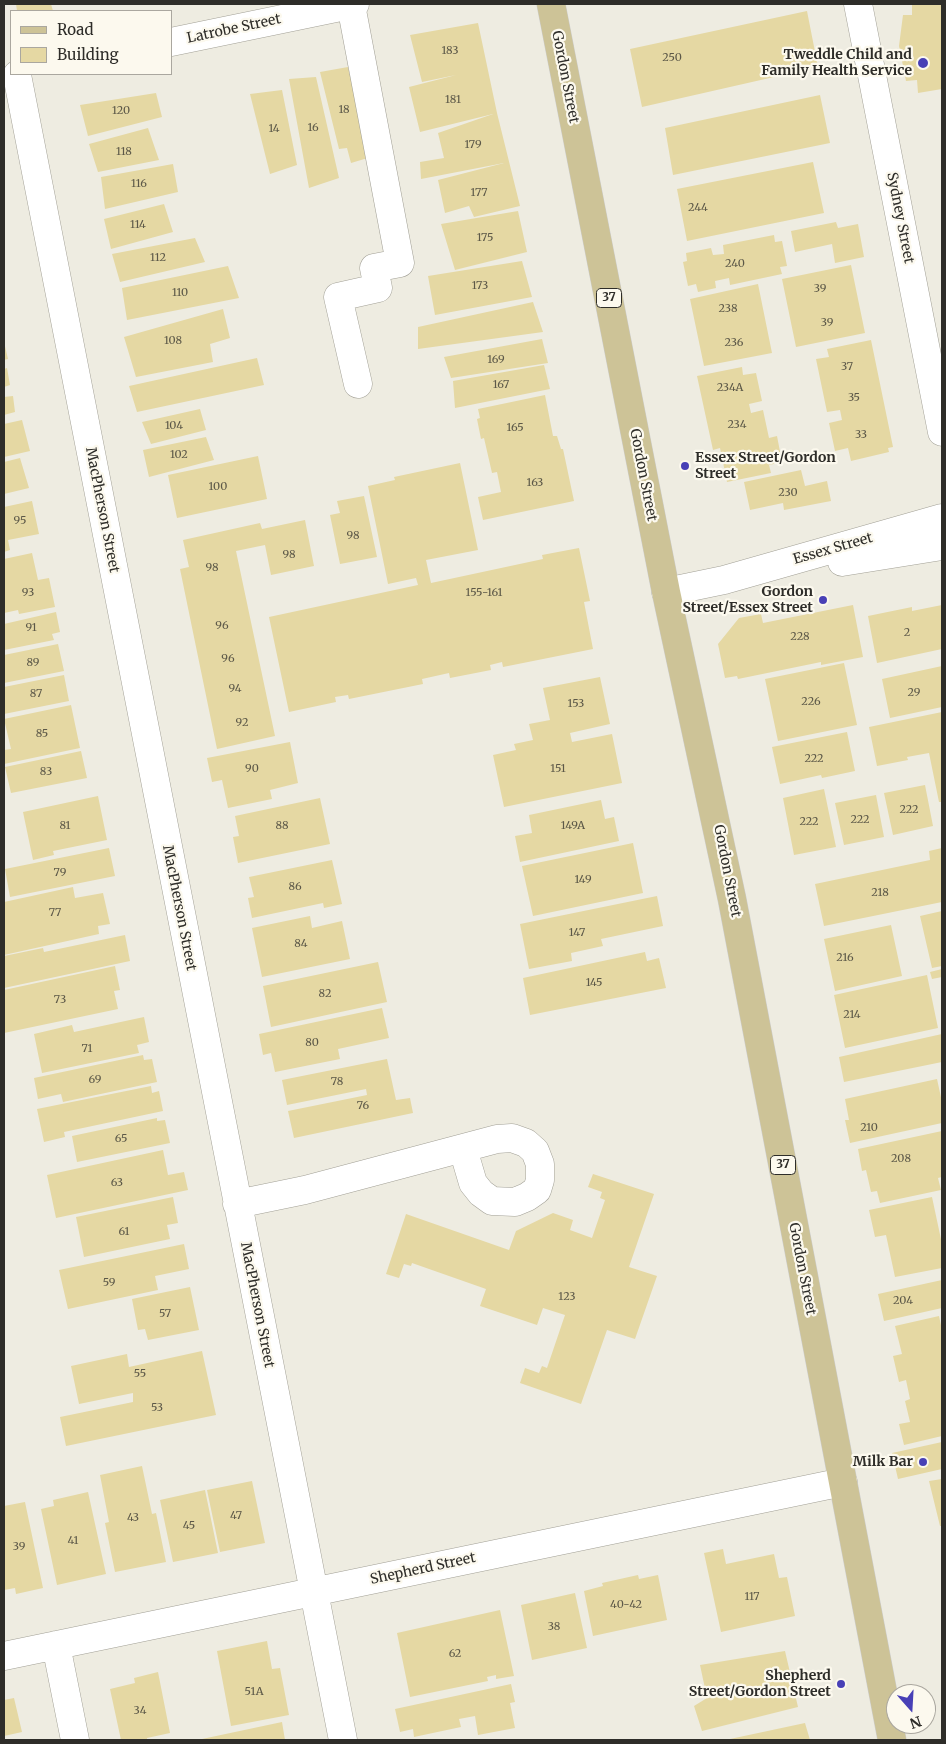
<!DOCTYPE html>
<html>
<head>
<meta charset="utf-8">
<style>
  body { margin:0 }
  #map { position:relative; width:946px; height:1744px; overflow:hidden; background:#eeece1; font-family:Merriweather,serif }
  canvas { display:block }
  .frame { position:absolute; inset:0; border:5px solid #2e2d29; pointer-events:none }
  .legend { position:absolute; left:10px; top:10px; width:162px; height:65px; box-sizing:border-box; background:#fcf9ee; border:1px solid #aaa79f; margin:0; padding:6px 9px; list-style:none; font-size:15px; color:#2e2d29 }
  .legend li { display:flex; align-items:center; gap:10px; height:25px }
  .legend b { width:25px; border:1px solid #aaa79f }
  .north { position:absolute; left:886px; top:1684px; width:50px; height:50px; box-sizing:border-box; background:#fcf9ee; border:1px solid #aaa79f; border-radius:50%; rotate:161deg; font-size:14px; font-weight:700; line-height:20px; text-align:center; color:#2e2d29 }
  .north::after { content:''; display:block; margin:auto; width:18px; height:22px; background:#4840b6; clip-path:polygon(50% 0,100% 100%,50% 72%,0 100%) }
</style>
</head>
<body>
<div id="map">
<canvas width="946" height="1744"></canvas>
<div class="frame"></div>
<ul class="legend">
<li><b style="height:6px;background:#cdc397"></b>Road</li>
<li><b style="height:14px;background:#e5d8a3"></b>Building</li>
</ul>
<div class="north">N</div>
</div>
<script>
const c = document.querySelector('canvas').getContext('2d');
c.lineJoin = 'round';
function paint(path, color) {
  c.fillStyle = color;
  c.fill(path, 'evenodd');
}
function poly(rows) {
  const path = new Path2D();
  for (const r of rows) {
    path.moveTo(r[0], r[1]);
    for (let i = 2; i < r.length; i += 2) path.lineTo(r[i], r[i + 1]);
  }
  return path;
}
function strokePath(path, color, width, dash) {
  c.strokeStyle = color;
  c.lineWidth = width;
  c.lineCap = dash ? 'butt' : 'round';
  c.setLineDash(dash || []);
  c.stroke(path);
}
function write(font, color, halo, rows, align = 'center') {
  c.font = font + ' Merriweather,serif';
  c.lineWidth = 4.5;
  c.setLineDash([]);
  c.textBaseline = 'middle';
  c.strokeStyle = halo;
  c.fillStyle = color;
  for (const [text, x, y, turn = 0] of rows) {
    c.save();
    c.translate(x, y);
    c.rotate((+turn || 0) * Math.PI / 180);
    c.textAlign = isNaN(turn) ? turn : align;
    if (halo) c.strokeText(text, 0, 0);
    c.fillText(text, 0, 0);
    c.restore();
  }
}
paint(poly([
  [16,4,51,4,53,11,17,11],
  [912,4,942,4,942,89,918,93,917,80,906,81,899,46,903,15,912,15],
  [807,11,818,67,642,107,630,49],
  [478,23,497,113,520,206,474,217,469,206,445,213,438,180,504,163,421,179,420,162,444,158,438,133,493,114,420,132,409,87,456,75,422,82,410,35],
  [348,67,371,157,351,163,347,148,339,149,320,72],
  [316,77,339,178,309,188,289,79],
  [282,90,297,165,270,174,250,94],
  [156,93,162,117,88,136,80,105],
  [820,95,830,143,673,175,665,128],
  [148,128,159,160,98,172,89,144],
  [813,162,824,213,687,241,677,189],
  [173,164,178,192,105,209,101,177],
  [164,204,173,232,111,249,104,219],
  [518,211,527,252,455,270,441,224],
  [836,222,838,228,858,224,864,257,835,263,832,244,795,252,791,231],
  [774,235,775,242,782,241,787,266,780,267,782,274,730,285,729,278,715,281,716,288,698,292,696,284,688,286,683,262,687,261,686,253,711,248,713,255,724,254,723,245],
  [195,238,205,262,120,282,112,254],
  [522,261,532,297,435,315,428,276],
  [851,265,865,333,796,347,782,279],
  [228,266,239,298,127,320,122,288],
  [758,284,772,353,704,366,690,299],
  [533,302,543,332,418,349,418,327],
  [223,309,230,338,210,344,213,362,136,377,124,337],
  [542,339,548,363,451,378,444,357],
  [871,340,893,447,888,448,889,452,851,461,848,448,835,451,829,423,842,420,840,410,827,412,816,359,829,357,827,349],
  [4,342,8,359,4,360],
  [257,358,264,385,137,412,129,386],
  [544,365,550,389,455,408,453,381],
  [742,367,743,375,756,373,762,401,749,404,751,413,763,410,769,438,777,436,782,462,769,465,771,473,727,482,720,448,713,450,697,376],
  [7,368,10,385,4,387,4,369],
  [545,395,553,436,557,436,561,449,563,449,574,501,483,520,478,497,501,492,497,472,492,473,484,438,481,439,477,419,480,418,478,409],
  [13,396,15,412,4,415,4,397],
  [200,409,206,430,151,444,142,422],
  [22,420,30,451,4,457,4,424],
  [206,437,214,460,149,477,143,450],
  [258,456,267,499,177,518,168,475],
  [20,458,29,488,4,494,4,462],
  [460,463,478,550,426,560,431,583,543,559,542,555,579,548,590,601,584,602,593,649,503,667,502,662,490,665,491,670,450,678,449,673,422,679,423,684,349,699,348,695,335,697,336,702,289,712,269,617,418,585,416,578,388,584,368,486,395,480,394,477],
  [801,470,805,486,827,481,831,501,784,510,783,503,750,510,744,482],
  [364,496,377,557,340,564,330,515,340,513,337,501],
  [32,501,39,534,8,540,10,550,4,552,4,507],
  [305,520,314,566,271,575,265,545,236,551,275,736,217,749,180,569,189,567,183,540,260,523,262,529],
  [32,553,38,580,49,578,55,607,19,614,18,610,4,613,4,559],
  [853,605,863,657,821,665,821,662,738,679,737,676,725,678,718,644,739,618,761,614,763,623],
  [942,605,942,649,877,663,868,616,912,607,912,611],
  [56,612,60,632,52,634,54,640,4,650,4,624],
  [58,644,64,671,4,683,4,655],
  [844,663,857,725,778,741,765,679],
  [942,666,942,707,890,718,882,679],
  [64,675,69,701,4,714,4,687],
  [600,677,610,724,570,733,572,742,612,734,622,783,504,807,493,755,516,750,514,744,533,740,529,724,550,720,543,688],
  [71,705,80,748,4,764,4,750,11,749,4,719],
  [942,712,942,802,939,802,929,753,907,757,908,760,877,766,869,727],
  [847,732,855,771,822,778,821,775,780,784,772,747],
  [290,742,298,783,270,790,272,799,228,808,222,780,212,782,207,758],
  [81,751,87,778,11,793,5,767],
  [925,785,933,826,893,835,884,793],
  [824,789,836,847,794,855,783,798],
  [876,795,884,837,844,845,835,803],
  [98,796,107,840,53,851,54,855,33,860,23,812],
  [320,798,330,844,238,863,233,837,239,836,235,816],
  [601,800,605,819,614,817,619,841,520,862,515,836,532,833,529,815],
  [633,843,643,893,533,916,522,866],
  [109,848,115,876,10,897,5,869],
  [942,848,942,902,824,926,815,884,930,860,929,851],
  [332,860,342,904,324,908,323,903,252,918,248,898,254,897,249,877],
  [73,887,75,898,103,893,110,924,98,926,99,934,4,955,4,902],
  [657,896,663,926,601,939,603,946,571,953,572,961,529,969,520,924],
  [942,911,942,966,932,968,920,916],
  [310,916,312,928,342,921,350,959,262,977,252,928],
  [891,925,902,976,835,991,824,939],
  [125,935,130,961,4,988,4,956,43,948,44,952],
  [645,952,647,961,659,958,666,988,530,1015,523,978],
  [378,962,387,1002,271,1027,263,986],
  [115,966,120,990,114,991,118,1009,4,1033,4,990],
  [942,969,942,977,932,979,930,972],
  [927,975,938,1028,845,1048,834,995],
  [382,1008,389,1038,338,1049,340,1059,275,1072,271,1053,263,1055,259,1034],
  [144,1017,149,1042,137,1045,139,1053,42,1073,34,1034,72,1025,74,1032],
  [942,1034,942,1062,844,1082,839,1057],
  [143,1055,144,1060,152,1059,157,1082,63,1102,61,1094,38,1099,34,1078],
  [387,1059,396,1100,410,1098,413,1113,294,1138,288,1111,367,1095,366,1089,287,1105,282,1080],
  [937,1079,942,1102,942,1123,850,1143,845,1120,849,1120,845,1099],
  [151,1086,152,1093,159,1091,163,1111,64,1132,65,1137,44,1142,37,1109],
  [157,1118,157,1121,165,1120,170,1143,77,1162,72,1136],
  [942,1131,942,1177,938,1178,941,1190,880,1203,877,1191,871,1192,866,1170,862,1171,858,1149],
  [163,1150,168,1175,184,1172,188,1190,56,1218,47,1175],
  [593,1174,654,1194,629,1267,657,1276,635,1339,607,1330,581,1404,520,1383,525,1368,539,1373,542,1366,547,1368,565,1315,543,1308,537,1325,480,1306,486,1289,412,1263,411,1266,404,1264,399,1278,386,1274,406,1214,509,1250,516,1231,553,1213,573,1220,570,1230,592,1238,605,1200,600,1198,602,1192,588,1187],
  [173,1197,178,1223,167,1225,170,1239,84,1257,76,1217],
  [932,1197,942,1244,942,1268,895,1277,886,1235,875,1237,869,1210],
  [184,1244,189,1269,155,1276,158,1290,68,1309,59,1270],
  [942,1280,942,1308,884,1321,878,1294],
  [190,1287,199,1330,148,1340,145,1329,138,1330,132,1299],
  [939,1316,942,1330,942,1436,904,1445,899,1424,910,1422,905,1401,910,1399,906,1380,899,1382,893,1356,902,1354,895,1326],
  [202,1351,216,1415,66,1446,60,1417,133,1402,133,1393,79,1404,71,1366,127,1354,129,1367],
  [942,1442,942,1469,898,1479,892,1453],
  [142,1466,152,1514,156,1513,166,1562,115,1572,105,1523,109,1522,100,1475],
  [942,1479,942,1526,940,1526,929,1481],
  [252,1481,265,1543,220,1552,207,1490],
  [205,1490,218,1553,173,1562,160,1500],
  [88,1492,106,1574,57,1585,41,1509,54,1506,53,1500],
  [25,1502,43,1588,16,1594,15,1588,4,1590,4,1506],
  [723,1549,726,1564,774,1554,779,1578,787,1577,795,1616,721,1632,704,1553],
  [638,1575,639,1579,658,1575,667,1620,593,1636,584,1591,603,1586,602,1583],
  [575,1593,587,1648,532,1660,521,1605],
  [500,1610,514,1676,496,1679,496,1675,487,1677,488,1681,410,1697,397,1633],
  [267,1641,272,1669,280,1668,289,1715,231,1726,217,1651],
  [785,1651,798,1707,702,1731,694,1706,707,1698,700,1665],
  [158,1672,170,1733,147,1738,147,1740,121,1740,110,1689,135,1683,134,1678],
  [511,1684,515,1702,510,1703,515,1728,478,1735,475,1716,459,1719,461,1727,414,1737,413,1729,400,1732,395,1709],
  [14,1698,22,1732,4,1736,4,1700],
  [282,1722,285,1740,202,1740,202,1739],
  [805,1723,810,1740,730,1740,730,1739]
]), '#e5d8a3');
const minor = poly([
  [858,4,942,432],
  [351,5,400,263,374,268,378,288,338,297,358,384],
  [171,42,355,4],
  [17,75,343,1740],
  [842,562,942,546],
  [666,592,724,580,942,518],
  [237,1204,305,1190,497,1139,512,1138,526,1143,535,1151,540,1164,540,1180,537,1190,527,1197,515,1202,492,1201,481,1193,473,1183,463,1149],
  [56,1645,75,1740],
  [4,1656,843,1482]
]);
const major = poly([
  [551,4,666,592,732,899,892,1740]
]);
strokePath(minor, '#a2a096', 29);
strokePath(major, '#cdcdcc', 29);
strokePath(minor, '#fff', 28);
strokePath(major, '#cdc397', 28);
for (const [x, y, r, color] of [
  [923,63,6,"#4840b6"],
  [685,466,5,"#4840b6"],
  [823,600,5,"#4840b6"],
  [923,1462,5,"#4840b6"],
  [841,1684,5,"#4840b6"]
]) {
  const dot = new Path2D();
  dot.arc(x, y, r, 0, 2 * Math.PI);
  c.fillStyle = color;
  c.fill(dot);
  strokePath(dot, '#fcf9ee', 2);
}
write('11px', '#5c5848', null, [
  ["183",450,51],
  ["250",672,58],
  ["181",453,100],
  ["18",344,110],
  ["120",121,111],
  ["16",313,128],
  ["14",274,129],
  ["179",473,145],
  ["118",124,152],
  ["116",139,184],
  ["177",479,193],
  ["244",698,208],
  ["114",138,225],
  ["175",485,238],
  ["112",158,258],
  ["240",735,264],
  ["173",480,286],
  ["39",820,289],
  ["110",180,293],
  ["238",728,309],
  ["39",827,323],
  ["108",173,341],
  ["236",734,343],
  ["169",496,360],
  ["37",847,367],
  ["167",501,385],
  ["234A",730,388],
  ["35",854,398],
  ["234",737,425],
  ["104",174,426],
  ["165",515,428],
  ["33",861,435],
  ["102",179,455],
  ["163",535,483],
  ["100",218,487],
  ["230",788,493],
  ["95",20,521],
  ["98",353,536],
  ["98",289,555],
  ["98",212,568],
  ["93",28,593],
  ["155-161",484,593],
  ["96",222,626],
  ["91",31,628],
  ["2",907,633],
  ["228",800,637],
  ["96",228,659],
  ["89",33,663],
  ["94",235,689],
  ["29",914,693],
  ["87",36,694],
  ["226",811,702],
  ["153",576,704],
  ["92",242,723],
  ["85",42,734],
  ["222",814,759],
  ["90",252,769],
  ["151",558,769],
  ["83",46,772],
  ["222",909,810],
  ["222",860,820],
  ["222",809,822],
  ["81",65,826],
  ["88",282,826],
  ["149A",573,826],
  ["79",60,873],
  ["149",583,880],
  ["86",295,887],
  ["218",880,893],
  ["77",55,913],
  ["147",577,933],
  ["84",301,944],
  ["216",845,958],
  ["145",594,983],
  ["82",325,994],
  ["73",60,1000],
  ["214",852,1015],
  ["80",312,1043],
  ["71",87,1049],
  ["69",95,1080],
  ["78",337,1082],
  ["76",363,1106],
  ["210",869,1128],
  ["65",121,1139],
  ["208",901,1159],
  ["63",117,1183],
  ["61",124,1232],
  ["59",109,1283],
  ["123",567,1297],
  ["204",903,1301],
  ["57",165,1314],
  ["55",140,1374],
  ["53",157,1408],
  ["47",236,1516],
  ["43",133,1518],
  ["45",189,1526],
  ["41",73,1541],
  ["39",19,1547],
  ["117",752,1597],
  ["40-42",626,1605],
  ["38",554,1627],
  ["62",455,1654],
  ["51A",254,1692],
  ["34",140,1711]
]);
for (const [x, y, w] of [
  [609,298,25],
  [783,1165,25]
]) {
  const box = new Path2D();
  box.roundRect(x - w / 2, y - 9.5, w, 19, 4);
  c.fillStyle = '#fcf9ee';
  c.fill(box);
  strokePath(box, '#2e2d29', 1);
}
write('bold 12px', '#2e2d29', null, [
  ["37",609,298],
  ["37",783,1165]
]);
write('14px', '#2e2d29', '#fcf9ee', [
  ["Latrobe Street",234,29,-12],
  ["Gordon Street",565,77,79],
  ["Sydney Street",900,218,79],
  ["Gordon Street",643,475,79],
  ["MacPherson Street",102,510,79],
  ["Essex Street",833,549,-16],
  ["Gordon Street",727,871,79],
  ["MacPherson Street",179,908,79],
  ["Gordon Street",802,1269,79],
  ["MacPherson Street",257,1305,79],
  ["Shepherd Street",423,1569,-12]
]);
write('bold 14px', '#2e2d29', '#fcf9ee', [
  ["Tweddle Child and",912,55],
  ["Family Health Service",912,71],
  ["Essex Street/Gordon",695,458,"left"],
  ["Street",695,474,"left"],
  ["Gordon",813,592],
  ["Street/Essex Street",813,608],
  ["Milk Bar",913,1462],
  ["Shepherd",831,1676],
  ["Street/Gordon Street",831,1692]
], 'right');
</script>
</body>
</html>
